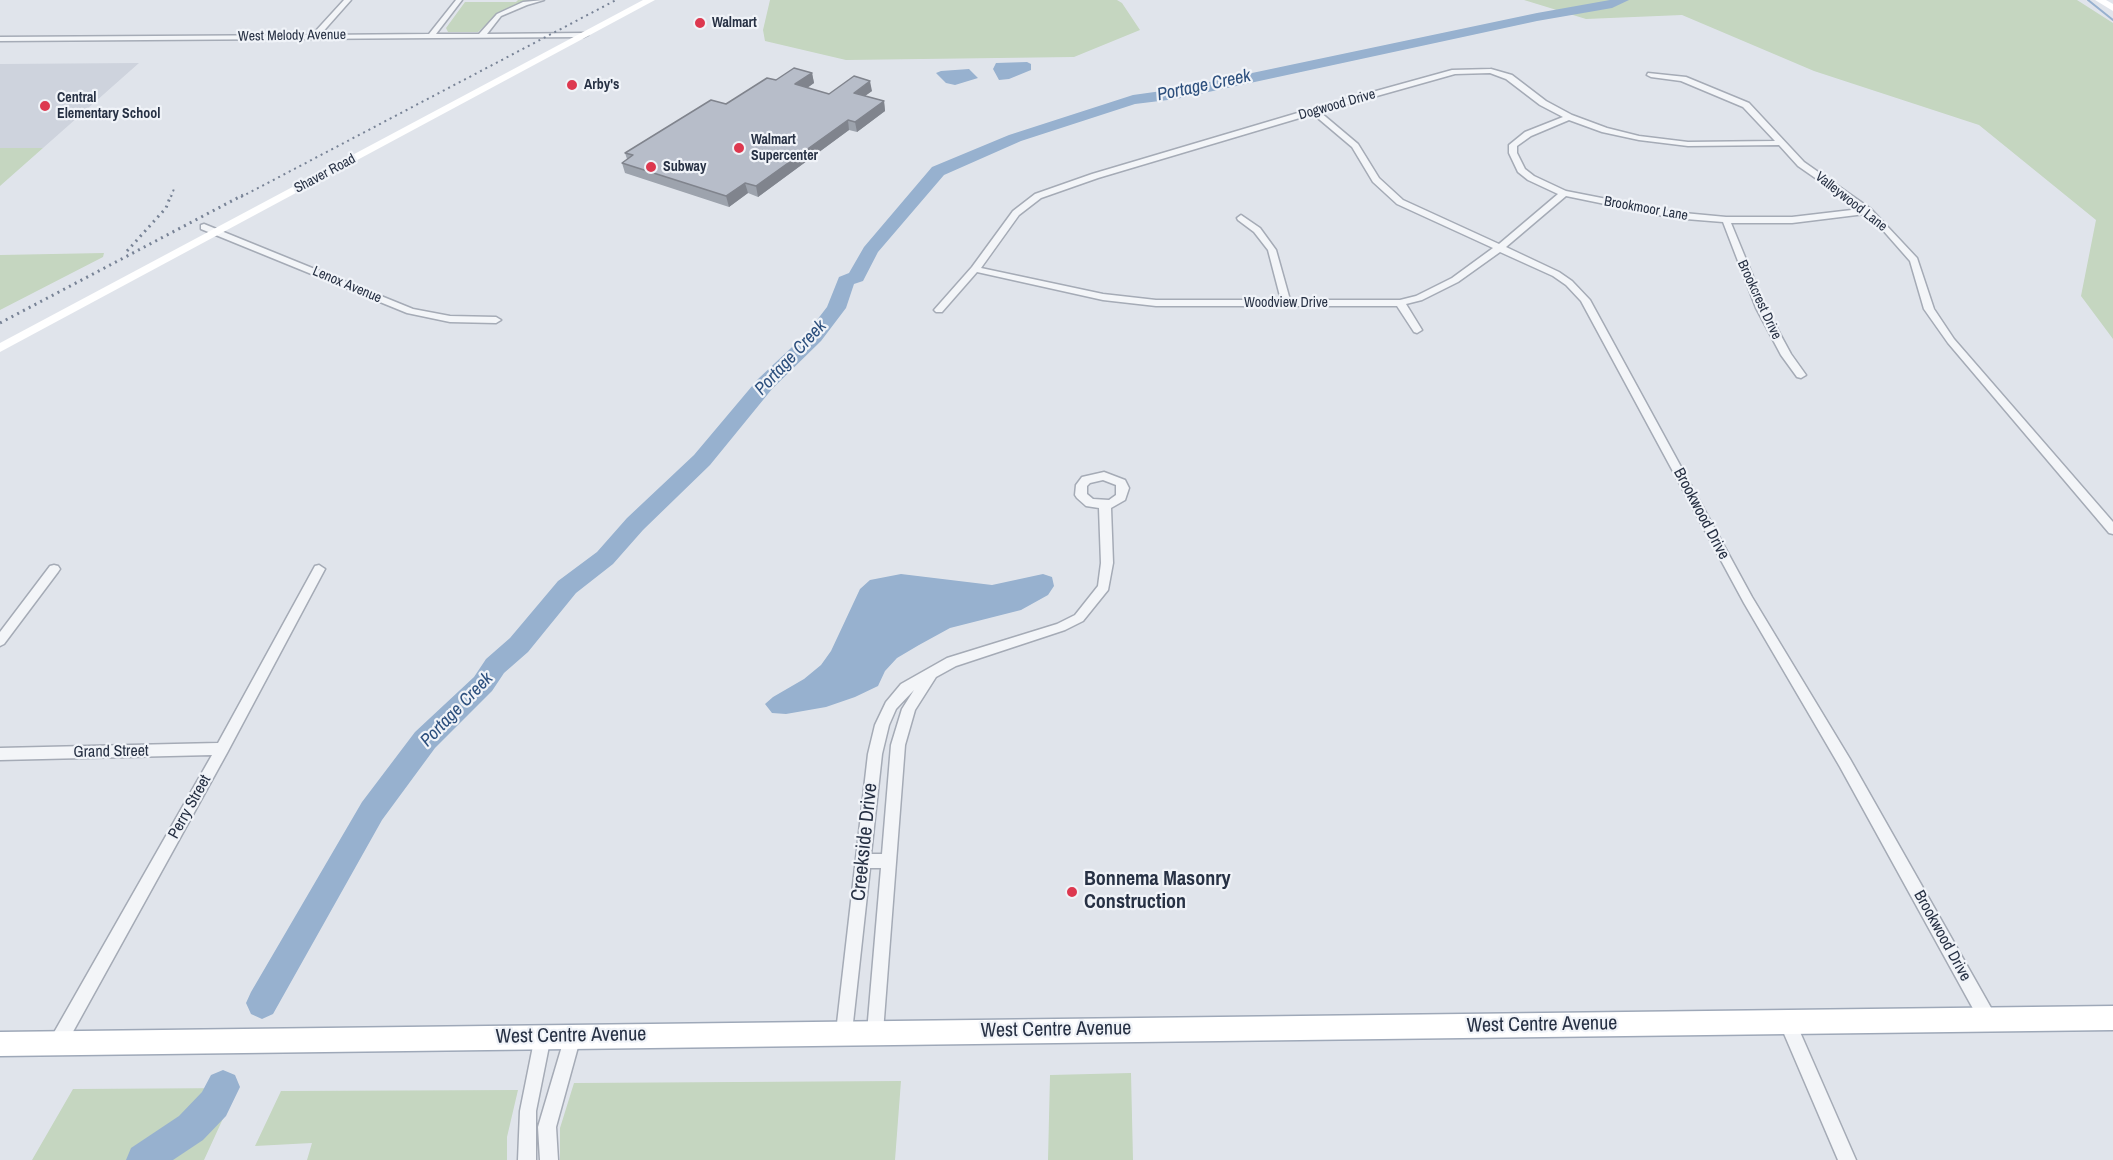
<!DOCTYPE html>
<html>
<head>
<meta charset="utf-8">
<style>
  body { margin:0 }
  canvas { display:block; background:#e0e4eb }
</style>
</head>
<body>
<canvas width="2113" height="1160"></canvas>
<script>
const c = document.querySelector('canvas').getContext('2d');
c.lineJoin = 'round';
function paint(path, color) {
  c.fillStyle = color;
  c.fill(path, 'evenodd');
}
function poly(rows) {
  const path = new Path2D();
  for (const r of rows) {
    path.moveTo(r[0], r[1]);
    for (let i = 2; i < r.length; i += 2) path.lineTo(r[i], r[i + 1]);
  }
  return path;
}
function strokePath(path, color, width, dash) {
  c.strokeStyle = color;
  c.lineWidth = width;
  c.lineCap = dash ? 'butt' : 'round';
  c.setLineDash(dash || []);
  c.stroke(path);
}
function write(font, color, halo, rows, align = 'center') {
  c.font = font + ' "Archivo Narrow",sans-serif';
  c.lineWidth = 4.5;
  c.setLineDash([]);
  c.textBaseline = 'middle';
  c.strokeStyle = halo;
  c.fillStyle = color;
  for (const [text, x, y, turn = 0] of rows) {
    c.save();
    c.translate(x, y);
    c.rotate((+turn || 0) * Math.PI / 180);
    c.textAlign = isNaN(turn) ? turn : align;
    if (halo) c.strokeText(text, 0, 0);
    c.fillText(text, 0, 0);
    c.restore();
  }
}
paint(poly([
  [139,63,43,148,0,148,0,64]
]), '#ced3dd');
paint(poly([
  [518,0,535,0,498,14,478,32,448,32,446,28,465,2,516,2],
  [770,0,1117,0,1122,3,1140,30,1074,57,846,60,765,41,763,30],
  [1524,0,2077,0,2113,23,2113,339,2081,296,2096,220,1979,125,1814,71,1682,15,1586,19],
  [0,148,43,148,0,186],
  [104,253,103,257,0,310,0,255],
  [1131,1073,1133,1160,1048,1160,1050,1075],
  [901,1081,895,1160,560,1160,560,1128,574,1083],
  [237,1088,204,1160,32,1160,73,1089],
  [518,1090,507,1137,507,1160,307,1160,312,1143,255,1146,281,1091]
]), '#c5d6c0');
paint(poly([
  [1027,62,1031,64,1031,70,1009,79,999,80,993,69,996,63],
  [969,69,978,78,955,85,946,83,936,73,941,71],
  [901,574,992,585,1043,574,1052,577,1054,586,1048,595,1021,610,950,628,919,645,897,658,885,671,878,686,855,697,826,707,786,714,772,713,765,704,773,697,804,679,821,665,831,651,860,589,870,580]
]), '#97b1cf');
strokePath(poly([
  [2088,0,2113,20]
]), '#97b1cf', 2);
paint(poly([
  [1610,0,1629,0,1612,8,1537,21,1176,99,1135,104,1021,141,944,175,878,252,863,281,854,284,846,308,821,341,772,389,710,465,643,530,613,564,576,593,528,652,504,673,492,691,435,748,382,820,273,1014,262,1019,251,1014,246,1003,251,992,362,802,415,732,474,677,486,659,510,638,558,581,597,552,627,518,694,455,758,379,807,333,827,307,839,277,849,273,864,247,932,167,1009,135,1133,95,1176,89,1537,13,1610,0],
  [223,1070,235,1075,240,1087,226,1116,203,1140,173,1160,126,1160,131,1148,179,1116,202,1092,211,1075,223,1070]
]), '#97b1cf');
const street = poly([
  [344,0,351,0,320,35,429,34,456,0,462,0,436,34,479,34,497,14,523,2,544,0,527,5,501,16,487,34,584,33,588,35,584,37,0,41,0,37,312,35,344,0],
  [1491,69,1512,75,1546,101,1572,115,1607,128,1639,136,1688,142,1775,141,1743,107,1681,81,1651,77,1647,75,1648,73,1686,77,1749,103,1804,162,1871,209,1917,258,1934,309,1954,339,2113,522,2113,534,2109,533,1948,343,1924,309,1910,261,1881,228,1865,214,1792,223,1731,223,1766,308,1791,354,1806,375,1801,378,1797,377,1781,355,1756,308,1723,222,1673,218,1566,196,1506,247,1559,272,1572,281,1590,300,1752,597,1850,759,1994,1013,1996,1019,1994,1025,1988,1027,1982,1025,1840,767,1744,603,1581,301,1566,285,1553,276,1500,252,1458,282,1422,300,1406,304,1422,330,1417,333,1414,332,1397,306,1156,306,1103,300,977,272,942,312,936,312,934,310,972,267,1013,211,1035,194,1092,174,1311,109,1452,70,1491,69],
  [1490,73,1506,79,1540,105,1563,117,1525,132,1509,145,1509,153,1518,172,1528,180,1558,194,1499,244,1403,200,1379,178,1358,144,1320,112,1455,74,1490,73],
  [1313,114,1352,147,1373,182,1397,204,1493,248,1452,278,1416,296,1400,300,1290,300,1276,250,1260,228,1241,215,1237,218,1238,220,1254,232,1268,250,1281,300,1156,300,1103,294,981,268,1019,215,1041,198,1098,178,1313,114],
  [1569,120,1602,132,1639,140,1688,146,1779,145,1798,166,1860,209,1792,217,1726,217,1673,212,1566,191,1534,176,1525,169,1517,153,1517,146,1531,136,1569,120],
  [204,224,413,309,450,316,496,317,501,320,496,323,450,322,407,313,201,229,201,225,204,224],
  [1104,472,1125,480,1129,488,1125,500,1111,508,1113,563,1108,590,1083,621,1065,630,956,666,936,677,915,710,905,745,883,1032,881,1038,875,1040,869,1038,867,1032,881,868,870,868,852,1032,850,1038,844,1040,838,1038,836,1032,868,754,875,725,886,702,901,684,947,658,1057,624,1075,615,1098,586,1101,563,1099,508,1086,506,1077,498,1075,495,1076,485,1082,477,1104,472],
  [1103,480,1116,485,1116,495,1109,500,1093,499,1087,494,1087,486,1090,483,1103,480],
  [914,690,902,709,891,745,882,854,871,854,882,754,889,725,896,709,914,690],
  [54,565,58,566,60,569,58,572,4,644,0,646,0,632,50,566,54,565],
  [319,565,325,569,227,753,64,1048,58,1050,52,1048,50,1042,52,1036,212,755,0,760,0,748,218,743,315,566,319,565],
  [1787,1014,1793,1016,1856,1160,1838,1160,1779,1022,1781,1016,1787,1014],
  [543,1028,549,1030,551,1036,536,1111,536,1160,518,1160,520,1111,535,1036,537,1030,543,1028],
  [573,1028,579,1030,581,1036,556,1127,558,1160,540,1160,538,1127,565,1036,567,1030,573,1028]
]);
const primary = poly([
  [2113,1006,2113,1030,0,1056,0,1032,2113,1006]
]);
strokePath(street, '#a5abb6', 3);
strokePath(primary, '#9ea8b8', 3);
paint(street, '#f3f5f8');
paint(poly([
  [643,0,655,0,0,352,0,343,643,0],
  [2095,0,2106,0,2113,4,2113,11,2095,0]
]), '#fff');
paint(primary, '#fff');
strokePath(poly([
  [171,197,175,186],
  [241,197,616,0]
]), '#788396', 2, [2, 4]);
strokePath(poly([
  [127,251,166,208,171,195],
  [0,323,243,195]
]), '#788396', 3, [2, 4.5]);
paint(poly([
  [812,73,814,83,807,88,829,94,872,91,865,96,884,101,885,111,857,132,849,130,758,197,748,193,729,207,625,173,622,163,627,159,625,153,776,80]
]), '#9da3ad');
paint(poly([
  [812,73,814,83,797,95,795,84],
  [870,81,872,91,855,103,854,93],
  [884,101,885,111,857,132,855,122],
  [848,120,849,130,758,197,756,186],
  [745,183,748,193,729,207,726,196]
]), '#80848d');
const building = poly([
  [794,68,812,73,795,84,829,94,854,76,870,81,854,93,884,101,855,122,848,120,756,186,745,183,726,196,622,163,633,155,625,153,711,100,726,104,767,78,776,80,794,68]
]);
paint(building, '#b7bdc9');
strokePath(building, '#80848d', 1.5);
for (const [x, y, r, color] of [
  [700,23,6,"#dd384f"],
  [572,85,6,"#dd384f"],
  [45,106,6,"#dd384f"],
  [739,148,6,"#dd384f"],
  [651,167,6,"#dd384f"],
  [1072,892,6,"#dd384f"]
]) {
  const dot = new Path2D();
  dot.arc(x, y, r, 0, 2 * Math.PI);
  c.fillStyle = color;
  c.fill(dot);
  strokePath(dot, '#f0f3f8', 2);
}
write('bold 14px', '#273144', '#f0f3f8', [
  ["Walmart",712,23],
  ["Arby's",584,85],
  ["Central",57,98],
  ["Elementary School",57,114],
  ["Walmart",751,140],
  ["Supercenter",751,156],
  ["Subway",663,167]
], 'left');
write('14px', '#273144', '#f0f3f8', [
  ["West Melody Avenue",292,36,-1],
  ["Dogwood Drive",1337,105,-16],
  ["Shaver Road",325,174,-28],
  ["Valleywood Lane",1851,202,38],
  ["Brookmoor Lane",1646,209,10],
  ["Lenox Avenue",347,285,23],
  ["Brookcrest Drive",1759,300,65],
  ["Woodview Drive",1286,303]
]);
write('16px', '#273144', '#f0f3f8', [
  ["Brookwood Drive",1701,514,62],
  ["Grand Street",111,752,-1],
  ["Perry Street",190,807,-61],
  ["Brookwood Drive",1942,936,61]
]);
write('italic 18px', '#2c4f7d', '#f0f3f8', [
  ["Portage Creek",1204,86,-12],
  ["Portage Creek",791,358,-47],
  ["Portage Creek",457,710,-46]
]);
write('20px', '#273144', '#f0f3f8', [
  ["Creekside Drive",865,842,-84],
  ["West Centre Avenue",1542,1025,-1],
  ["West Centre Avenue",1056,1030,-1],
  ["West Centre Avenue",571,1036,-1]
]);
write('bold 20px', '#273144', '#f0f3f8', [
  ["Bonnema Masonry",1084,880],
  ["Construction",1084,903]
], 'left');
</script>
</body>
</html>
